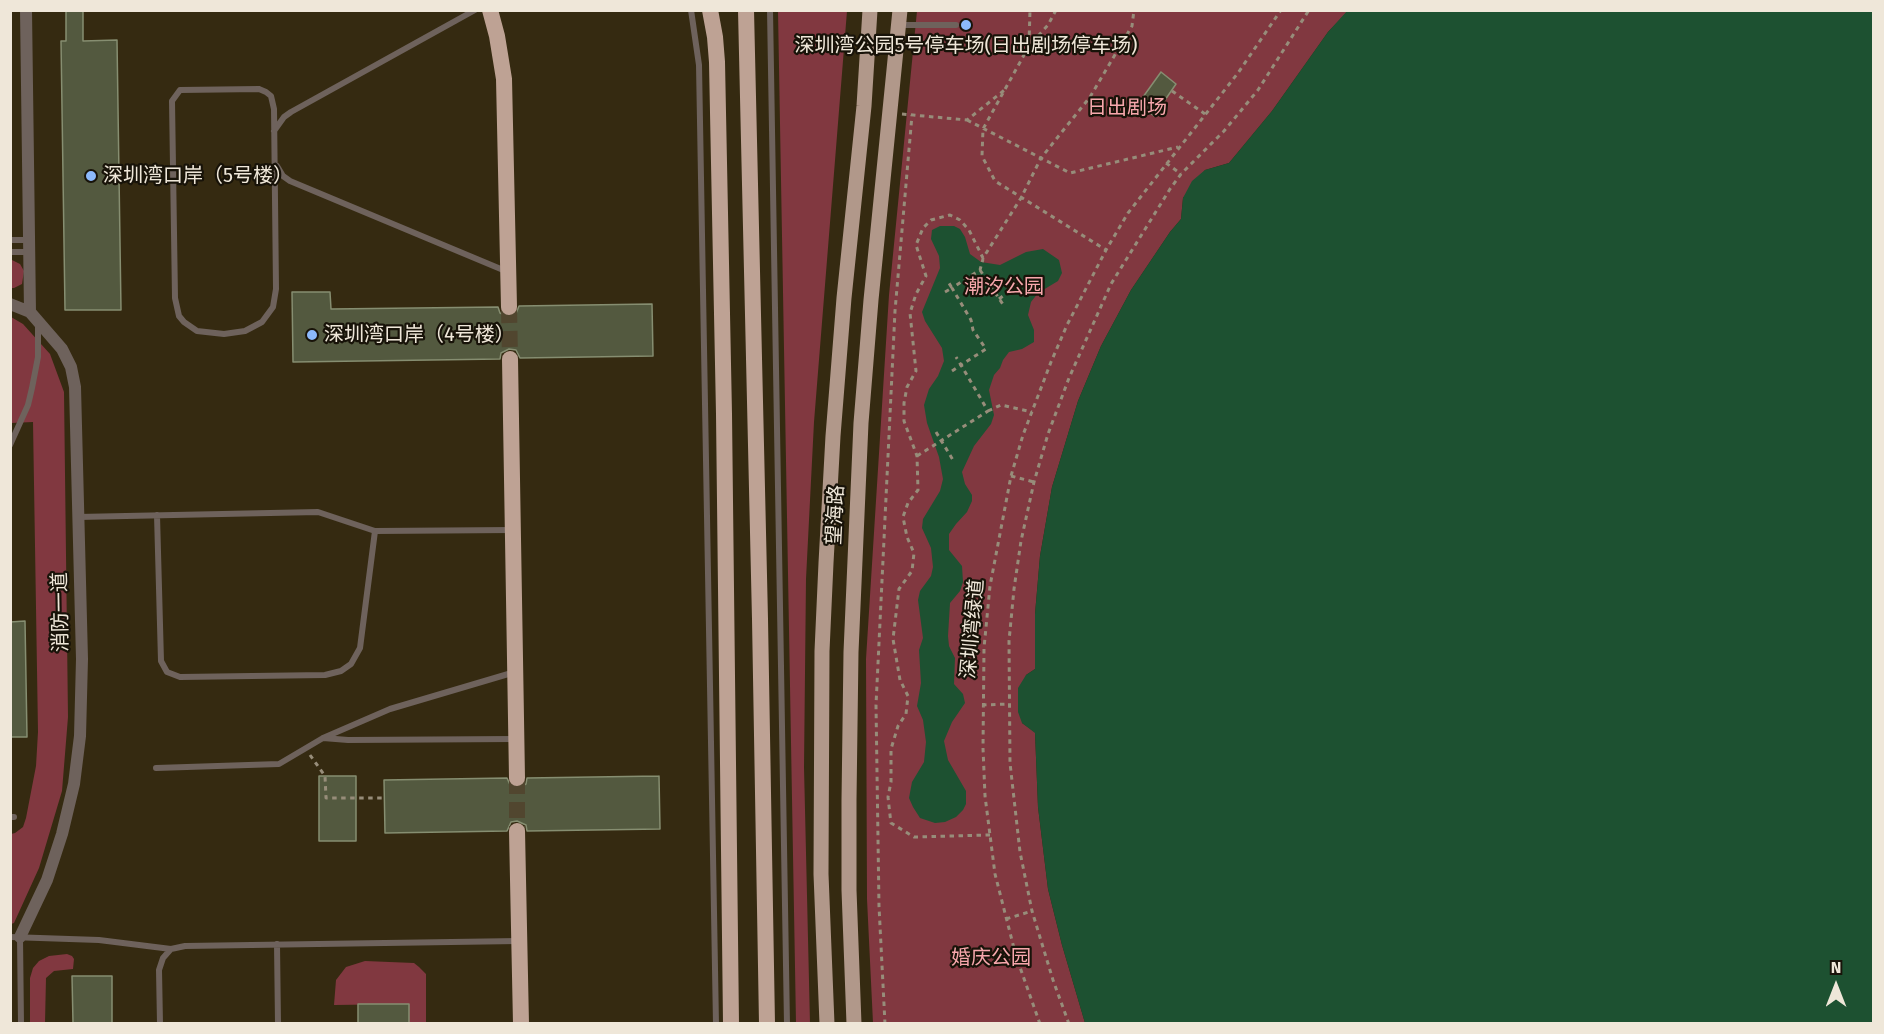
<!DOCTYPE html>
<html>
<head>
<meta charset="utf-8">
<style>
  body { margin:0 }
  #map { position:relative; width:1884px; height:1034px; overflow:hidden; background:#352a11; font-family:"Fira Sans",sans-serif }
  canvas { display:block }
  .frame { position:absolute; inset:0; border:12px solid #efe7d9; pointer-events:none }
  .north { position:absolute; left:1806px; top:956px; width:60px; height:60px; -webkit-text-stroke:4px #181309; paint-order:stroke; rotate:0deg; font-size:16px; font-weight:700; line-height:24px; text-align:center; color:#efe7d9 }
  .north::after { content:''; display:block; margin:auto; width:21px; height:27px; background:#efe7d9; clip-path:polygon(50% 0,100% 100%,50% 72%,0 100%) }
</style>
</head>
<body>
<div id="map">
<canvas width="1884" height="1034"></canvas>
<div class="frame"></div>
<div class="north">N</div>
</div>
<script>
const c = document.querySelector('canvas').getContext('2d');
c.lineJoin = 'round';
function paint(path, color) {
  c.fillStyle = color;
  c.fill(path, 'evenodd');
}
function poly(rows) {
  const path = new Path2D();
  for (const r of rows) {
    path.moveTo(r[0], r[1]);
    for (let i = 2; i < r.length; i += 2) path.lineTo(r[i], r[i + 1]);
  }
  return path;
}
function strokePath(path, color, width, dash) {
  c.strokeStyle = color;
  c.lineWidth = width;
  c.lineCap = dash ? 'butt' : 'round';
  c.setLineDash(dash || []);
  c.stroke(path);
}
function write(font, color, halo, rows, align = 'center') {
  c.font = font + ' "Fira Sans","Noto Sans SC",sans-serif';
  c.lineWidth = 4.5;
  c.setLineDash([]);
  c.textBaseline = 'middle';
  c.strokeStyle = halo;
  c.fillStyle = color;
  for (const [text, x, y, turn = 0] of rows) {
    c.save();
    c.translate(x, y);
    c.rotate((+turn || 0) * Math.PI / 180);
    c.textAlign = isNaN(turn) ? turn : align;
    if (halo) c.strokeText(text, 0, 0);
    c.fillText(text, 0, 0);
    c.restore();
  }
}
paint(poly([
  [778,11,847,11,814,422,806,579,804,767,810,1024,796,1023],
  [917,11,1348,11,1328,32,1272,111,1229,163,1205,170,1183,198,1181,219,1170,232,1131,290,1101,346,1078,401,1052,487,1040,556,1035,614,1035,669,1026,675,1022,723,1035,732,1038,807,1048,889,1062,945,1085,1023,873,1023,867,899,866,659,889,295],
  [10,259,20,264,24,271,22,284,14,288,11,288],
  [11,317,23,324,50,354,64,392,68,717,62,791,39,868,14,923,11,924,11,834,15,833,23,827,26,818,36,766,38,732,33,422,11,423],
  [67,954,72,956,74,959,73,969,54,971,46,978,45,1023,30,1023,30,978,33,968,39,961,49,956],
  [365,961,414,963,419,967,426,974,426,1023,409,1023,408,1004,334,1005,336,980,346,967]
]), '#813840');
paint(poly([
  [1348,10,1873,11,1873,1023,1085,1023,1062,945,1048,889,1038,807,1035,733,1022,723,1018,712,1018,688,1026,675,1035,669,1035,614,1040,556,1052,487,1078,401,1101,346,1131,290,1170,232,1181,219,1183,198,1192,181,1205,170,1229,163,1272,111,1328,32],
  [940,226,954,226,960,229,965,237,970,254,981,262,1000,265,1026,252,1043,249,1059,260,1062,273,1058,281,1038,293,1031,302,1028,315,1034,330,1034,342,1022,349,1009,352,1003,360,1000,368,994,375,989,390,994,415,991,424,974,446,962,472,965,484,972,495,972,501,967,512,956,524,949,534,949,550,962,566,963,582,960,591,950,603,948,636,949,646,955,658,954,684,963,694,965,703,952,722,944,741,948,760,966,791,966,804,963,810,956,817,945,822,935,823,920,818,913,807,909,798,912,782,924,762,926,742,923,720,917,706,921,683,919,650,923,638,918,600,920,591,931,576,933,567,931,548,922,528,923,519,940,491,943,479,939,457,927,423,924,405,929,389,938,376,944,361,942,348,925,321,922,312,940,268,939,256,931,239,932,230]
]), '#1d5131');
const building = poly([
  [66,10,83,10,83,41,117,40,121,310,65,310,61,41,66,41,66,10],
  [1161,72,1176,84,1154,116,1138,104,1161,72],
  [292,292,330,292,331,309,498,307,500,313,509,317,515,316,519,306,652,304,653,356,520,358,516,350,509,349,501,353,500,359,293,362,292,292],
  [25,621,27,737,10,737,10,622,25,621],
  [319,776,356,776,356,841,319,841,319,776],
  [659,776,660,829,527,831,526,825,517,821,511,822,507,831,385,833,384,780,507,778,511,787,518,788,526,784,527,778,659,776],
  [72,976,112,976,112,1023,73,1023,72,976],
  [358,1004,409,1004,409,1023,358,1023,358,1004]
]);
paint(building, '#53593f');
strokePath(building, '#868e71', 1.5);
strokePath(poly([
  [509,307,510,359],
  [517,778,517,831]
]), '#51462f', 16, [16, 8]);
strokePath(poly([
  [1056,10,1048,25,1029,46,983,129,982,156,995,181,1106,250],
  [1029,44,1030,10],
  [1172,91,1205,114],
  [902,114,967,120,1007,88],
  [967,120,1070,173,1178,147],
  [1166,163,1181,174],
  [980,270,1004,306],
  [945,292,952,288,947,280],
  [999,299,1007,293],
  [952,371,961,365,956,357],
  [988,411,1001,405,1032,412],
  [936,432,953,460],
  [917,456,988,411,961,365,986,349,973,330,971,320,952,288,980,270,983,259],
  [1011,476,1034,482],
  [982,705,1008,704],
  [310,755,325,776,326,798,385,798],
  [990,835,914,837,891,823,890,815,888,797,891,782,891,749,898,726,906,714,908,696,900,680,893,639,899,589,912,571,914,553,907,537,903,517,908,503,918,490,917,456,904,421,904,403,907,387,916,371,910,313,916,294,926,276,916,245,923,228,931,220,950,215,960,220,969,230,983,258,1021,198,1041,158,1090,97,1132,26,1134,10],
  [1006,919,1032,911],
  [885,1024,879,906,876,705,895,311,912,115],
  [1040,1024,1016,956,995,874,985,796,983,748,984,648,990,586,1011,476,1023,435,1051,362,1067,325,1106,250,1128,213,1238,73,1281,10],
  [1069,1024,1053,980,1032,911,1020,852,1010,763,1009,641,1014,589,1021,541,1034,482,1048,434,1069,378,1111,284,1170,189,1181,174,1224,131,1258,90,1309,10]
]), '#978d7a', 3, [4.5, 4.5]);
strokePath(poly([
  [691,10,699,65,716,1024],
  [770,10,787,1024],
  [899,25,956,25],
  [259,89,266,92,271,96,274,109,276,289,273,307,262,322,245,331,224,334,197,331,184,322,179,316,175,298,172,101,180,90,259,89],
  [274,131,284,117,291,112,475,10],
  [277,166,283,176,290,181,508,272],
  [10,240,29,240],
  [10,252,29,252],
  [10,445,28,405,32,388,38,357,38,324],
  [157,515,161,661,167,672,180,677,325,675,341,671,351,664,360,648,375,531],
  [78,517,318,512,375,531,512,530],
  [323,738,348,740,514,739],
  [156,768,279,764,323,738,390,709,515,672],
  [10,817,14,817],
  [10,937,99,940,171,949],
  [20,937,21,1024],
  [277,944,278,1024],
  [160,1024,159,970,163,958,171,949,185,946,518,941]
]), '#6e625c', 6);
strokePath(poly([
  [26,10,30,312],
  [10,304,30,312,62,349,71,367,75,387,82,659,80,736,74,784,62,834,47,880,20,937]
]), '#6e625c', 12);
strokePath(poly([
  [827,1024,821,874,822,651,826,563,833,436,844,298,864,106,870,10],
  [854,1024,849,890,849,800,851,652,861,423,871,300,900,10]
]), '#b1988a', 15);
strokePath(poly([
  [490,10,497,36,504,79,509,307],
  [710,10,715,37,717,62,724,414,731,1024],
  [746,10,760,619,767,1024],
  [510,359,517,778],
  [517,831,521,1024]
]), '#bea294', 16);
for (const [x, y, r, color] of [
  [966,25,6,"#8cb9fc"],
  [91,176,6,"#8cb9fc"],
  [312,335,6,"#8cb9fc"]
]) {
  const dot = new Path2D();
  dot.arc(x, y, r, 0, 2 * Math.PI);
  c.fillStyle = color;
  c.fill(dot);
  strokePath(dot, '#181309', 2);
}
write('20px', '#efe7d9', '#181309', [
  ["深圳湾公园5号停车场(日出剧场停车场)",966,46,"center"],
  ["深圳湾口岸（5号楼）",103,176],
  ["深圳湾口岸（4号楼）",324,335]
], 'left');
write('20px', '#f7a7ac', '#181309', [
  ["日出剧场",1127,108],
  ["潮汐公园",1004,287],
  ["婚庆公园",991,958]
]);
write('20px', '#efe7d9', '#181309', [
  ["望海路",836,515,-87],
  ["消防一道",61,612,-91],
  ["深圳湾绿道",973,629,-85]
]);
</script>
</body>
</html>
